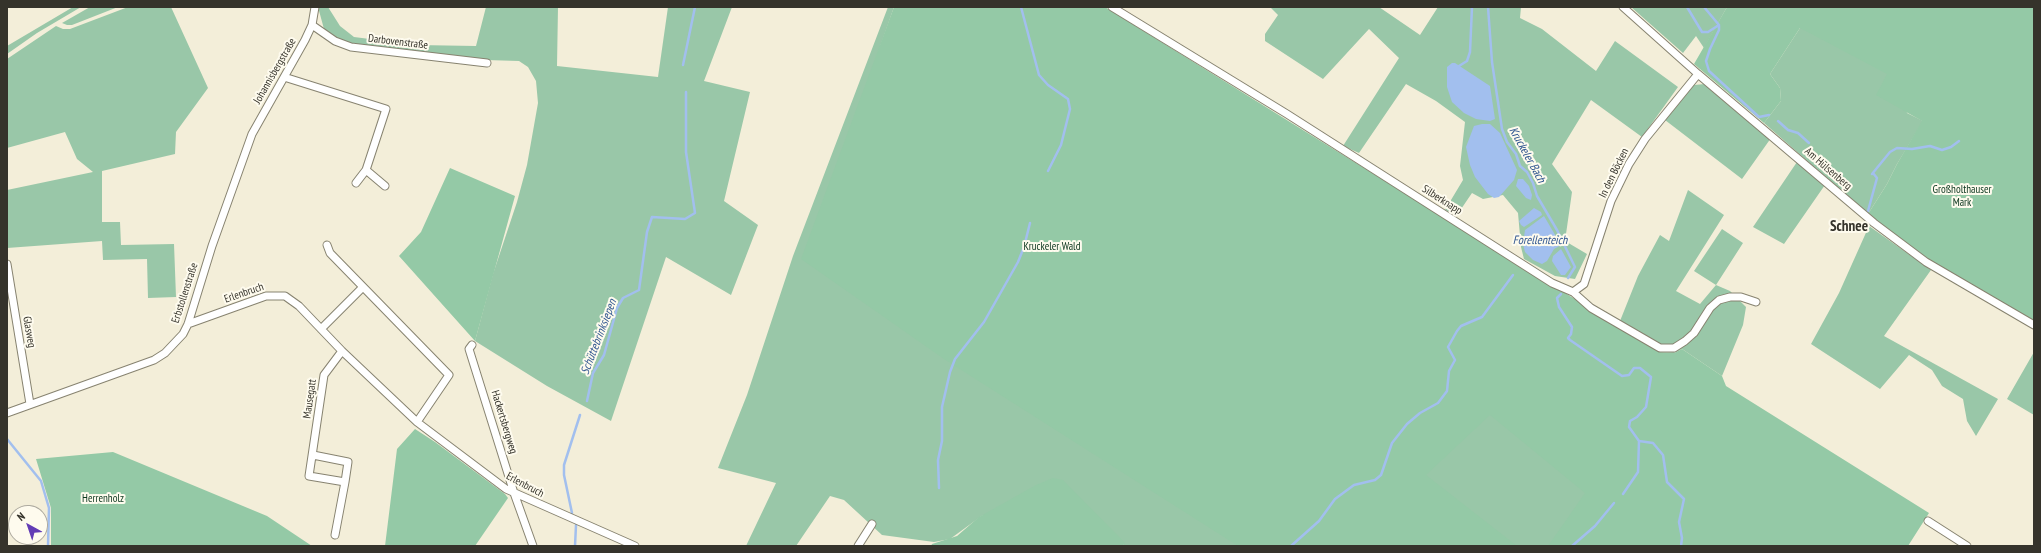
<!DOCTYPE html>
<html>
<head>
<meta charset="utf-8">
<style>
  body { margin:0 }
  #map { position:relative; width:2041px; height:553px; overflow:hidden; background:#f3eed9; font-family:"PT Sans Narrow",sans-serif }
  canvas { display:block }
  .frame { position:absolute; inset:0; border:8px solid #35332b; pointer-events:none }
  .north { position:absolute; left:8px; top:505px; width:40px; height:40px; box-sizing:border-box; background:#fefbee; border:1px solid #aeaba0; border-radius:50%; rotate:320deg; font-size:11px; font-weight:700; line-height:16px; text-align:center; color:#35332b }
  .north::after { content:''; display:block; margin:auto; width:14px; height:18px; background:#623cb5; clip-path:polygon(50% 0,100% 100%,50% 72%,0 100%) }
</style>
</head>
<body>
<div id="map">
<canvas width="2041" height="553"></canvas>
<div class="frame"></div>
<div class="north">N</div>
</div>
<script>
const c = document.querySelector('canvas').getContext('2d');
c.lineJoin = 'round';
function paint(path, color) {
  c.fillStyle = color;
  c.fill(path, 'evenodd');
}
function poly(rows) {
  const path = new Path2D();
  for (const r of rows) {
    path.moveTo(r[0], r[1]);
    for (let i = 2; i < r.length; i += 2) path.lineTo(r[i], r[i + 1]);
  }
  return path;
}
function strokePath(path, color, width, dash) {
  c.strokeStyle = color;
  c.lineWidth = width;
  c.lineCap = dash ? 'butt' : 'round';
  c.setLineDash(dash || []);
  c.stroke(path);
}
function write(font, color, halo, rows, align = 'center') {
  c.font = font + ' "PT Sans Narrow",sans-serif';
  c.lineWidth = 4;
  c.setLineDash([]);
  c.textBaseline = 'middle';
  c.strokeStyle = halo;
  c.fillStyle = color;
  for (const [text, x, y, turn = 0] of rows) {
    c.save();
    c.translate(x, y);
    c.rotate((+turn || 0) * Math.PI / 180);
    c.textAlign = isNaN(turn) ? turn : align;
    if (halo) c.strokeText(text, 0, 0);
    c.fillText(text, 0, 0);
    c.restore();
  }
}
paint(poly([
  [73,7,81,7,37,33,7,54,7,46],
  [90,7,118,7,72,25,67,25,62,23],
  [128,7,171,7,208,88,176,132,175,154,102,171,102,222,120,222,121,245,174,244,176,297,148,298,147,259,103,260,102,241,7,248,7,190,93,172,77,159,65,132,7,148,7,59,56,26,63,29,70,29],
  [318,7,328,7,340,26,354,37,417,45,476,46,486,7,558,7,557,66,658,77,668,7,732,7,704,81,750,92,724,201,758,225,731,295,666,257,611,421,547,386,475,341,493,274,517,202,527,165,538,103,536,81,528,67,519,61,486,60,353,45,337,39,324,29],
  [888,7,894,7,875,61,1102,7,1901,546,1123,546,1124,544,983,515,950,539,934,542,882,535,844,500,830,496,796,546,746,546,776,483,718,468,747,395,793,256],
  [1270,7,1379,7,1420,35,1438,7,1521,7,1520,18,1542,29,1596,71,1615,41,1678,87,1642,137,1591,100,1552,164,1572,192,1565,241,1587,254,1575,279,1555,276,1524,259,1521,247,1518,213,1503,195,1483,199,1472,193,1457,215,1445,210,1463,180,1460,166,1465,122,1436,101,1406,84,1359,153,1343,146,1399,58,1369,29,1323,79,1265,41,1265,34,1278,15],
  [1631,7,1727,7,1704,48,1696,36,1683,53],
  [1886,7,1907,113,1923,121,1897,164,1887,184,1868,214,1764,123,1781,101,1780,88,1770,74,1800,28],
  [1705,84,1771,138,1742,179,1665,120,1694,85],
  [1799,159,1827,182,1784,244,1753,227],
  [1688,190,1724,215,1676,291,1700,304,1716,285,1694,271,1722,229,1743,243,1716,285,1730,291,1746,307,1743,325,1722,376,1682,349,1674,353,1661,352,1618,326,1638,276,1660,235,1669,241],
  [1869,226,1931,270,1884,336,1998,399,1976,436,1967,421,1963,399,1942,386,1932,370,1909,355,1880,389,1811,344,1839,293],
  [2034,352,2034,415,2007,399]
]), '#99c7a8');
paint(poly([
  [894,7,1105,7,1660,352,1674,353,1682,349,1722,376,1726,386,1929,513,1908,546,1548,546,1585,493,1490,415,1426,475,1517,546,1238,546,944,359,801,259],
  [1727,7,2034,7,2034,323,1921,256,1868,214,1887,184,1897,164,1922,121,1876,95,1887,74,1800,28,1770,74,1780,88,1781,101,1764,123,1694,64],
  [450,168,515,196,475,341,399,256,421,232],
  [415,429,435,442,505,494,508,498,475,546,385,546,397,449],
  [113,452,267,516,312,546,51,546,51,508,36,459],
  [1053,478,1063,480,1125,543,1123,546,931,546,932,544,957,536,979,517,1036,485]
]), '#94c9a6');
paint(poly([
  [1452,63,1455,63,1490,86,1495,119,1490,121,1476,119,1464,113,1452,102,1447,87,1447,67],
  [1482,124,1490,124,1500,133,1517,170,1514,180,1499,197,1494,198,1488,194,1475,177,1470,165,1466,147,1474,126],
  [1518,179,1523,179,1529,186,1532,195,1531,200,1526,198,1516,186],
  [1534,208,1541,212,1542,215,1524,227,1521,225,1519,221],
  [1544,216,1561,245,1554,249,1547,261,1542,264,1533,260,1525,252,1523,244,1525,230],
  [1561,249,1571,267,1565,275,1561,275,1552,261,1553,256]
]), '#a2bfee');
strokePath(poly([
  [1021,7,1039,75,1048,85,1068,99,1070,109,1061,145,1048,171],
  [1488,7,1492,62,1502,129,1507,142,1516,154,1520,166,1527,172,1533,183,1537,196,1557,230,1575,267,1568,278],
  [1687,7,1702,32,1708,32,1719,25],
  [1704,7,1719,25,1719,30,1710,49,1706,61,1709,71,1759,117,1769,115],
  [683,65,695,7],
  [1459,66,1467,61,1470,52,1472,7],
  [1778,121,1788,130,1798,133,1809,143],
  [1872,174,1890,152,1897,148,1912,149,1930,146,1942,150,1951,147,1959,141],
  [1868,211,1877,178,1873,173],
  [1561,294,1557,298,1559,307,1572,327,1571,334,1568,338,1570,340,1622,376,1629,375,1634,368,1640,368,1651,377,1646,407,1637,417,1630,421,1629,427,1639,441,1653,443,1663,455,1667,482,1684,499,1679,522,1682,538,1681,546],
  [587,401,593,373,604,355,617,308,623,298,639,290,647,232,652,217,685,219,695,213,686,152,686,92],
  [7,439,41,481,49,508,48,546],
  [939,488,938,460,942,441,942,407,950,372,955,359,984,322,1018,262,1024,247,1030,223],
  [1623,494,1638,472,1639,441],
  [572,513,564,475,564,465,580,415],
  [575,546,576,525],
  [1291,546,1319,521,1335,499,1354,485,1375,480,1381,475,1392,443,1407,424,1420,413,1438,403,1447,391,1449,371,1455,360,1448,347,1457,331,1461,326,1482,317,1513,275],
  [1572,546,1595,526,1614,503]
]), '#a2bfee', 2.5);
const minor = poly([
  [1112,7,1287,114,1552,283,1573,292,1591,308,1660,348,1674,348,1685,341,1694,333,1710,308,1719,300,1730,297,1741,297,1756,302],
  [1623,7,1698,74,1874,223,1926,262,2034,325],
  [312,25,335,41,351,47,487,63],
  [284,77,386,109,366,170,356,183],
  [366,170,385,186],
  [327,245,330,253,449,375,417,422],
  [7,264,30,404],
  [1573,292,1584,284,1611,201,1629,164,1645,139,1698,74],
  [188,324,266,296,285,296,299,306,342,351,417,422,506,489,635,546],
  [321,329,363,287],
  [472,345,469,349,514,493,533,546],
  [7,413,154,360,165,353,183,334,188,324,212,246,252,134,305,40,312,25,315,7],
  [313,455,348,462,345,482],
  [1928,521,1967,546],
  [335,535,345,482,309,476,324,375,342,351],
  [858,546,872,524]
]);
strokePath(minor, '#878370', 9);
strokePath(minor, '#fff', 7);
write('11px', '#35332b', '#fefbee', [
  ["Darbovenstraße",398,42,7],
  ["Johannisbergstraße",275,71,-60],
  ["Am Hülsenberg",1828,169,41],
  ["In den Böcken",1614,173,-64],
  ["Silberknapp",1442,200,32],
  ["Erbstollenstraße",185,293,-72],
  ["Erlenbruch",244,293,-19],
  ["Glasweg",29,332,80],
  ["Mausegatt",310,399,-82],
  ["Hackertsbergweg",504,422,73],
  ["Erlenbruch",525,485,28]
]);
write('11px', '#09341c', '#fefbee', [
  ["Großholthauser",1962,190],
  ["Mark",1962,203],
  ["Kruckeler Wald",1052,247],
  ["Herrenholz",103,499]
]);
write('italic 12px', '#325791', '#fefbee', [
  ["Kruckeler Bach",1527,155,61],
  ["Forellenteich",1540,241],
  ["Schüttebrinksiepen",599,337,-69]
]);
write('bold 15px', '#35332b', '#fefbee', [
  ["Schnee",1849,227]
]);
</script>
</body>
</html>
